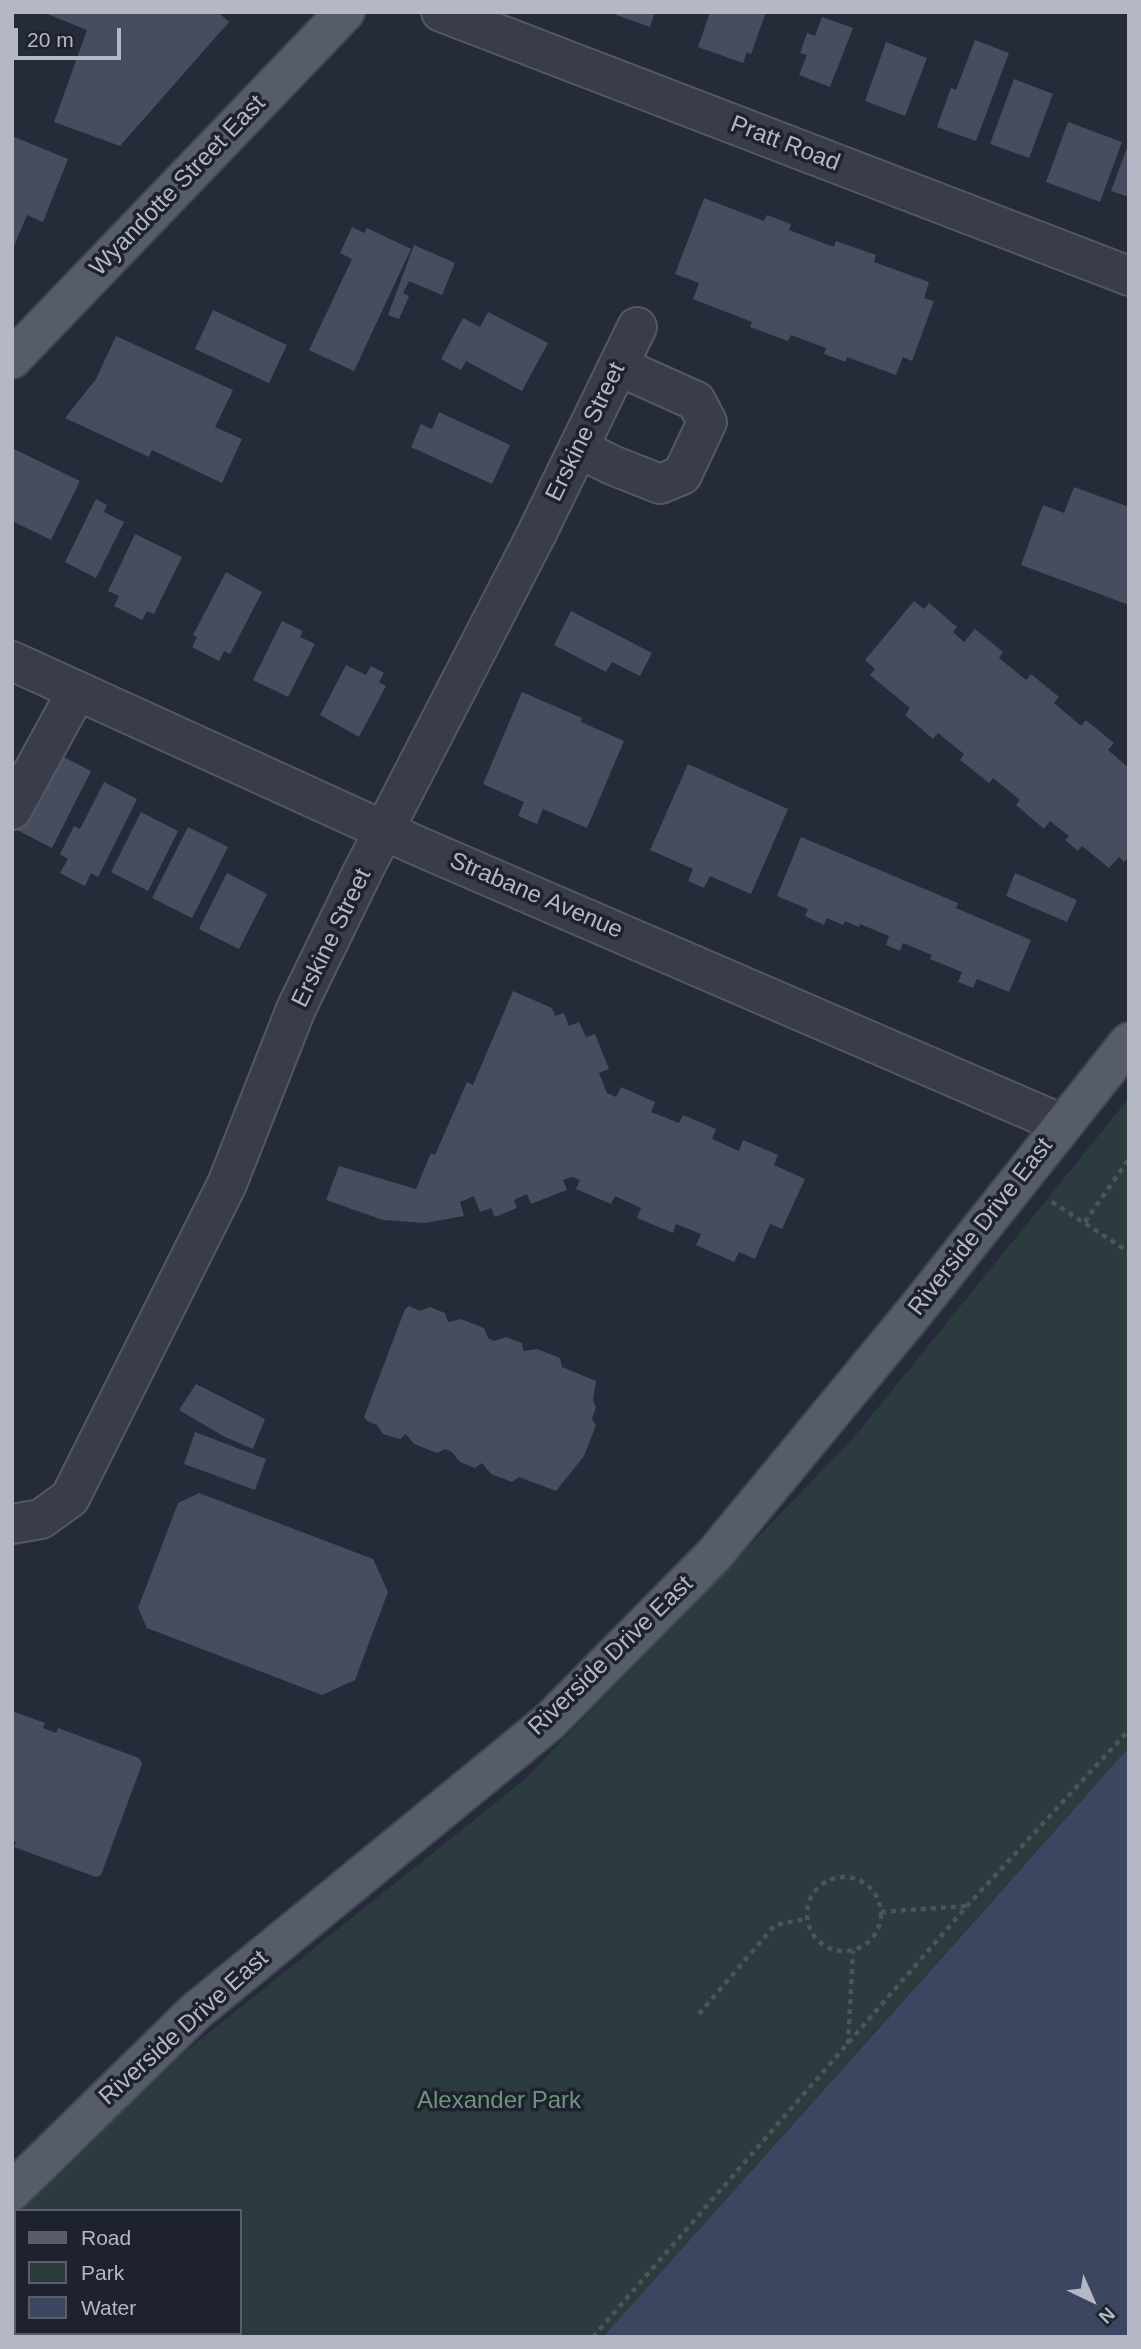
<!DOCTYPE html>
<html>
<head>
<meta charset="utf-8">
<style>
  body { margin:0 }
  #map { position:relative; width:1141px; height:2349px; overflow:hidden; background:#252b39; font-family:Helvetica,sans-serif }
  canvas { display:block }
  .frame { position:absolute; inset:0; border:14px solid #b4b8c5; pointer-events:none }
  .legend { position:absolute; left:14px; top:2209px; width:228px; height:126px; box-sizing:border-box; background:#1e222f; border:2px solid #5a5e6b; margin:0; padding:9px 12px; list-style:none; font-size:21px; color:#b4b8c5 }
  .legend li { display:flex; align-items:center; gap:14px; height:35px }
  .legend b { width:35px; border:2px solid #5a5e6b }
  .north { position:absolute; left:1057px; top:2265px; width:70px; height:70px; -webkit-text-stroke:5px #1e222f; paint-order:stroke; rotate:136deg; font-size:19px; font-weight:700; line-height:28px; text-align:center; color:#b4b8c5 }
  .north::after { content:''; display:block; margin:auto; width:24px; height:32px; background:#b4b8c5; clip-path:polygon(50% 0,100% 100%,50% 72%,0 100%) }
  .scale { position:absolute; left:14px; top:28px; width:107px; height:32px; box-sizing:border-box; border:4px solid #b4b8c5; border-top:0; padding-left:9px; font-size:21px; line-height:24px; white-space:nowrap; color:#b4b8c5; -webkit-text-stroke:5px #1e222f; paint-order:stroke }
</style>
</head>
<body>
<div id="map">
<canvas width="1141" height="2349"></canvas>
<div class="frame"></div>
<ul class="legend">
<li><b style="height:9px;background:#575c6a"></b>Road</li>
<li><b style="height:19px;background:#2b3b3e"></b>Park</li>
<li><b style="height:19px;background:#3d4661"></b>Water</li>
</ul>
<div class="north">N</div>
<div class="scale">20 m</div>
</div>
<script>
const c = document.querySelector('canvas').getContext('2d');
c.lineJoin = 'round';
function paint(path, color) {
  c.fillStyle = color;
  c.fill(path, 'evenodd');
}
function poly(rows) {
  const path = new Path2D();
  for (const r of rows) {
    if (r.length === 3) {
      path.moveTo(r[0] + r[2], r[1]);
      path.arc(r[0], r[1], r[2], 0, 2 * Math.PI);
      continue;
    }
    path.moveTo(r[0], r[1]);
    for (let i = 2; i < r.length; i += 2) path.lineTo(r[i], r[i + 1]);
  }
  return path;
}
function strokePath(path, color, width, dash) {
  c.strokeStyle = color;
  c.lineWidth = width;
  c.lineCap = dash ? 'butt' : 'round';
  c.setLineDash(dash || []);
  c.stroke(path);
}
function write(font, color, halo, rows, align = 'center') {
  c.font = font + ' Helvetica,sans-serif';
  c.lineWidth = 7;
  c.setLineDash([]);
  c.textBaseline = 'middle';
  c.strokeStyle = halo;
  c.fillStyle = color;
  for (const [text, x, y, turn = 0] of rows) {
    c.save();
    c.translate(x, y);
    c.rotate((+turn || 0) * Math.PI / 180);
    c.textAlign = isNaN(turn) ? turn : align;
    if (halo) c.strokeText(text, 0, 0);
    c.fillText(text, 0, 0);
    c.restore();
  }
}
paint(poly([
  [1129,1098,1129,1747,603,2337,12,2337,12,2215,16,2212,16,2333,240,2333,240,2211,17,2211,161,2071,524,1780,855,1436]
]), '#2b3b3e');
paint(poly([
  [1129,1747,1129,2337,603,2337,980,1915]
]), '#3d4661');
paint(poly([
  [42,12,218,12,229,22,120,146,54,122,87,30],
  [608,12,655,12,650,27],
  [710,12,766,12,751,54,747,52,743,63,698,47],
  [822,17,853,28,830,87,799,75,807,55,800,53,807,33,815,36],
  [975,40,1009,53,976,141,937,127,951,88,956,90],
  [886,42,927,58,905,116,865,101],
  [1014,79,1053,94,1029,158,990,144],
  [1068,122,1122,142,1100,202,1046,182],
  [12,136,68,159,43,222,27,215,12,251],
  [1128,145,1129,145,1129,197,1111,191],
  [704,198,764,221,767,215,791,224,789,230,834,247,836,241,876,255,874,262,929,282,924,298,934,301,912,361,903,357,896,375,847,357,846,362,824,354,826,348,791,335,788,341,750,327,752,322,693,299,699,283,675,274],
  [352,227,364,233,367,228,411,249,354,371,309,350,352,259,340,253],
  [414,245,455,263,442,295,409,281,403,293,409,296,399,319,388,315],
  [213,310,287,345,269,383,195,349],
  [488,312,548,343,522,391,466,361,461,370,441,359,463,318,480,327],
  [116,336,233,390,215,427,242,439,222,483,152,450,149,457,65,418,96,379],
  [439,412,510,445,492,484,411,447,421,424,432,429],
  [14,449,80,481,51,540,12,521,12,454],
  [1074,487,1129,507,1129,605,1021,565,1043,505,1064,513],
  [96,499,107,505,104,512,124,522,96,578,65,562],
  [135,534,182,557,154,614,147,611,142,620,114,606,119,596,108,591],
  [226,572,262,592,230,654,224,651,219,661,192,647,197,637,193,635],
  [914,601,924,609,929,603,957,627,953,632,964,642,975,629,1003,652,999,658,1026,680,1031,674,1059,697,1054,703,1081,726,1086,720,1114,743,1108,750,1129,768,1129,857,1124,862,1119,857,1109,868,1082,846,1078,851,1065,840,1069,836,1050,821,1044,829,1016,805,1020,800,993,778,989,783,960,760,964,754,938,733,933,739,905,715,910,708,870,675,875,669,865,660],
  [571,611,652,653,640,676,612,662,606,672,554,645],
  [282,621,303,631,300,637,315,644,288,697,253,680],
  [346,665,366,675,371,666,384,673,379,682,386,686,359,737,320,715],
  [522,692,582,718,581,722,624,741,587,828,543,809,537,824,518,816,524,802,483,784],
  [56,753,91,771,52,848,17,830],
  [688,764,788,809,751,894,710,876,704,888,688,881,693,869,650,850],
  [104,782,137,799,98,877,91,873,85,886,60,873,68,859,60,854,74,826,80,829],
  [141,812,178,831,148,891,111,872],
  [188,827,228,847,192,918,152,898],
  [801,837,958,903,956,908,1031,940,1009,992,977,979,973,988,958,982,962,972,930,959,932,955,903,943,900,951,886,945,889,936,860,924,859,927,845,921,843,925,827,918,824,925,805,916,808,909,777,896],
  [227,873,267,894,239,949,199,929],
  [1015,873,1077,900,1067,922,1006,896],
  [513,991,552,1008,555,1016,564,1013,569,1026,579,1022,586,1037,595,1034,609,1069,599,1073,607,1093,616,1097,621,1087,655,1102,651,1112,679,1123,683,1115,716,1129,712,1139,739,1151,743,1140,778,1155,774,1165,805,1179,782,1229,770,1224,755,1259,739,1252,734,1262,696,1245,701,1234,676,1224,673,1233,637,1218,641,1208,615,1196,611,1204,576,1189,580,1180,572,1177,563,1180,567,1190,531,1204,527,1194,514,1200,517,1208,495,1217,491,1208,480,1212,474,1196,460,1202,464,1216,425,1223,383,1220,326,1200,339,1166,416,1189,431,1153,435,1155,467,1082,473,1085],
  [409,1306,420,1311,430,1307,445,1313,448,1322,461,1319,484,1328,488,1338,494,1341,506,1337,522,1343,523,1351,537,1349,560,1358,562,1367,596,1381,593,1400,596,1407,592,1419,596,1425,584,1456,556,1491,519,1477,512,1482,491,1474,482,1463,475,1468,460,1462,452,1452,445,1449,437,1453,414,1444,406,1434,400,1439,383,1434,377,1425,367,1421,364,1417,405,1309],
  [196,1384,265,1419,253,1449,223,1436,179,1410],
  [195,1432,266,1459,255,1490,184,1464],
  [199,1493,373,1559,388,1592,355,1680,322,1695,147,1628,138,1608,178,1503],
  [12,1711,45,1723,43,1728,56,1733,58,1728,139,1758,142,1764,101,1875,96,1877,14,1847,16,1842,12,1841]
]), '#474d5e');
const minor = poly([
  [441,12,1129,276],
  [578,448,612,465,660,484,682,475,707,422,696,401,618,366],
  [12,661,418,846,1062,1124],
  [12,810,77,691],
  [12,1524,41,1519,70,1498,227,1184,296,1009,362,873,536,535,637,327]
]);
const major = poly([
  [12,359,345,12],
  [12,2191,195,2012,550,1721,714,1555,916,1310,1129,1042]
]);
strokePath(minor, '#545865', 42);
strokePath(major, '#424653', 42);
strokePath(poly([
  [1052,1202,1129,1252],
  [1085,1222,1129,1159],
  [844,1914,37],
  [881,1912,967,1906],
  [699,2014,775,1925,806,1919],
  [848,2044,853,1951],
  [593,2337,967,1906,1129,1730]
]), '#49565c', 4.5, [5, 5]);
strokePath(minor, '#393d4a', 38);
strokePath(major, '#575c6a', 38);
write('24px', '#b4b8c5', '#1e222f', [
  ["Pratt Road",785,144,21],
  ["Wyandotte Street East",178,186,-46],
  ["Erskine Street",586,432,-64],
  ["Strabane Avenue",536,896,23],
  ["Erskine Street",332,938,-64],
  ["Riverside Drive East",981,1227,-52],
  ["Riverside Drive East",611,1656,-44],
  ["Riverside Drive East",184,2028,-42]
]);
write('24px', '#6e947d', '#1e222f', [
  ["Alexander Park",499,2101]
]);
</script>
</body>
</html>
